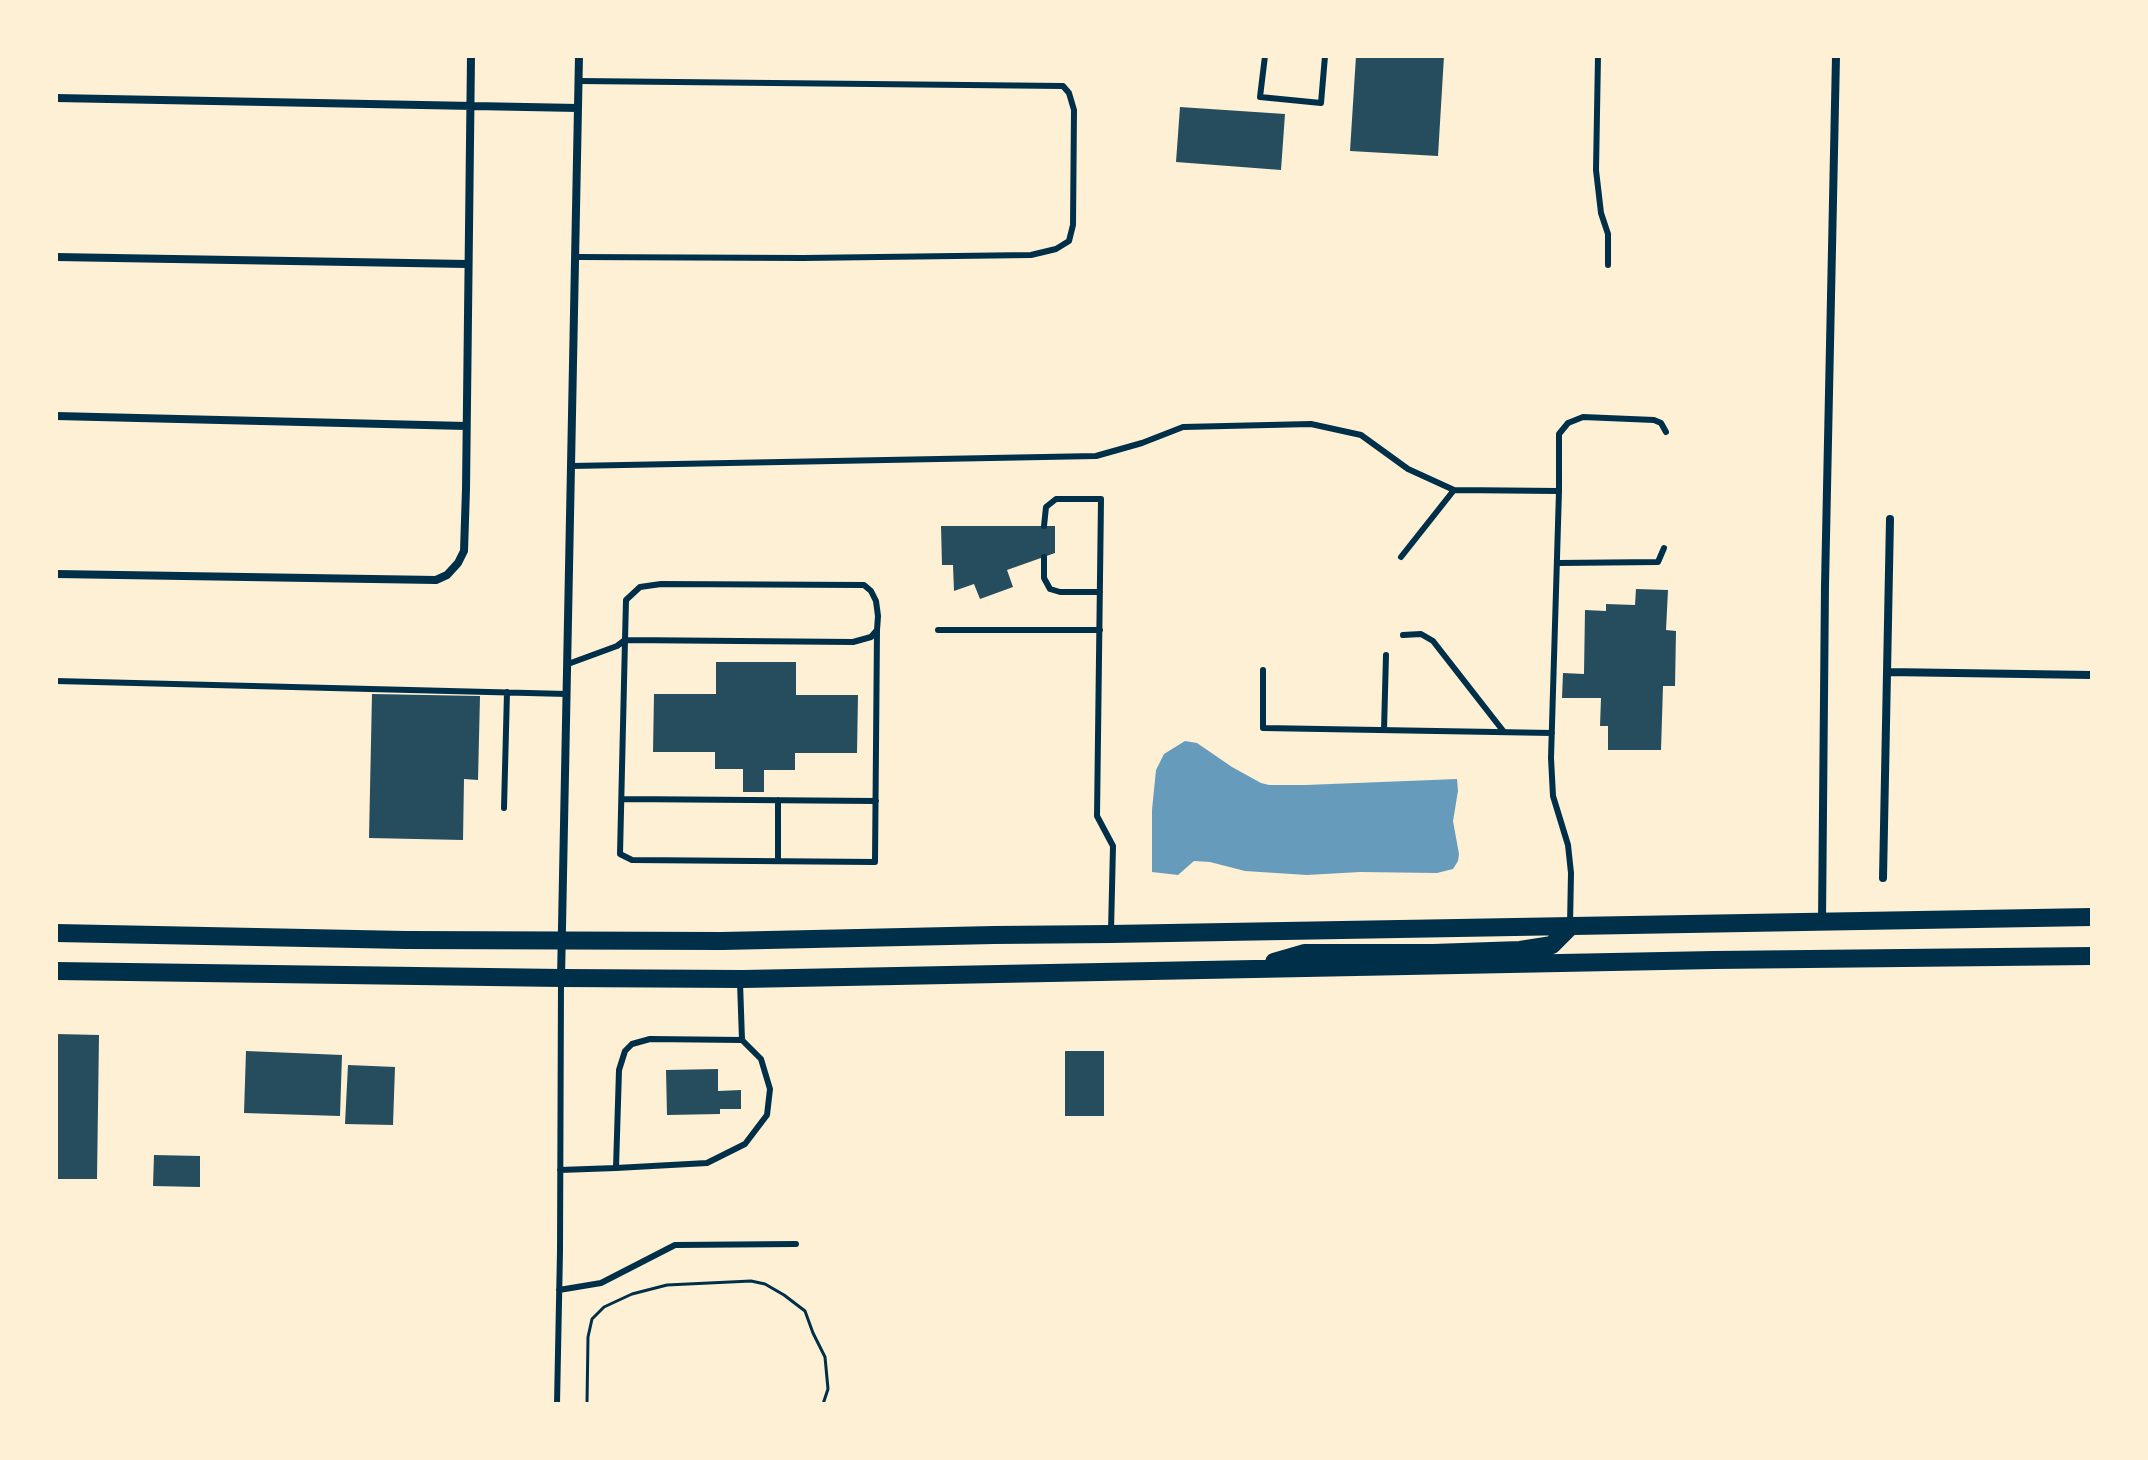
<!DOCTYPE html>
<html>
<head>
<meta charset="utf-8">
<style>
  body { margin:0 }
  #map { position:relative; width:2148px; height:1460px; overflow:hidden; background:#fdf0d5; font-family:"Archivo Narrow",sans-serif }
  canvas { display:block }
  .frame { position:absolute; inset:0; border:58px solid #fdf0d5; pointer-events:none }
</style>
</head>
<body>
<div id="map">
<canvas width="2148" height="1460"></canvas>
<div class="frame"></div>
</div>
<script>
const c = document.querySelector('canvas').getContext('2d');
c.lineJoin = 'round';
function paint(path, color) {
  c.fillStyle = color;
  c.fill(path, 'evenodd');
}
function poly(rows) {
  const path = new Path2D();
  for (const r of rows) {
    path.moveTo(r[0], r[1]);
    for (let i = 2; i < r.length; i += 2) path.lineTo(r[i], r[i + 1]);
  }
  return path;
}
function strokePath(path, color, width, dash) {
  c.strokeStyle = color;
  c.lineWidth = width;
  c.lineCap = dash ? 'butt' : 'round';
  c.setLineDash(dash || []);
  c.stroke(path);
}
paint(poly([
  [1185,741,1197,743,1232,767,1261,783,1269,785,1306,785,1457,779,1458,791,1453,821,1459,854,1458,861,1453,869,1437,873,1360,872,1307,875,1245,871,1210,862,1194,861,1178,875,1152,872,1152,810,1156,770,1164,754]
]), '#669bbc');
paint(poly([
  [1356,56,1444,56,1438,156,1350,151],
  [1180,107,1285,114,1281,170,1176,162],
  [941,526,1055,526,1055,553,1007,570,1013,587,980,599,974,584,954,591,953,565,942,565],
  [1636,589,1668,590,1666,630,1676,631,1675,686,1663,686,1661,750,1608,750,1608,726,1600,726,1601,698,1562,698,1563,673,1584,674,1585,610,1606,611,1606,604,1635,605],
  [716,662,796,662,796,695,858,695,857,753,795,753,795,770,764,770,764,792,743,792,743,769,715,769,715,752,653,752,654,694,716,694],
  [372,694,480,696,478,780,464,779,463,840,369,838],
  [56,1034,99,1035,97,1179,56,1179],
  [246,1051,342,1055,340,1116,244,1113],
  [1065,1051,1104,1051,1104,1116,1065,1116],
  [348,1065,395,1067,393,1125,345,1124],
  [718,1069,718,1091,741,1090,741,1109,720,1109,720,1114,667,1115,666,1070],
  [154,1155,200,1156,200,1187,153,1186]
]), '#264d5e');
strokePath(poly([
  [587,1404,588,1337,592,1319,604,1307,632,1294,667,1285,751,1281,765,1284,784,1295,805,1311,813,1333,825,1357,828,1389,823,1404]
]), '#003049', 3);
strokePath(poly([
  [1265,56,1260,97,1321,103,1325,56],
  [1598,56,1596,170,1601,213,1608,234,1608,265],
  [576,257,803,258,1031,255,1056,249,1069,241,1073,225,1074,110,1069,93,1063,86,579,81],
  [571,466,1096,456,1142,443,1183,427,1311,424,1361,435,1408,469,1454,490,1559,491],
  [1044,526,1046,507,1056,499,1101,499,1097,816,1113,846,1111,931],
  [1044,557,1044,578,1050,589,1060,592,1100,592],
  [1401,557,1454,490],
  [1558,563,1658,562,1664,548],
  [938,630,1100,630],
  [1403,635,1421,634,1433,641,1504,732],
  [568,664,617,646,625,640,626,600,640,587,661,584,864,585,871,591,876,601,878,616,877,630,871,637,853,642,625,640,620,854,632,860,875,862,877,630],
  [1263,670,1263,728,1552,733],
  [56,681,567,694],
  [1384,730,1386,655],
  [623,799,876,801],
  [778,800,778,861],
  [504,808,507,692],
  [1570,925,1571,873,1568,845,1553,796,1551,758,1559,491,1559,434,1568,423,1583,417,1654,420,1661,423,1666,432],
  [616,1168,707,1163,745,1144,767,1115,770,1089,761,1059,742,1040],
  [560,1170,616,1168,619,1070,625,1051,632,1044,650,1039,742,1040,740,982],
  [559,1290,601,1283,675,1245,796,1244],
  [557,1404,560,1251,561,982]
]), '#003049', 6);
strokePath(poly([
  [56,98,578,108],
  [56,257,467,264],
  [56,416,466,426],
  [56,574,436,580,447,575,458,563,464,551,466,489,471,56],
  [1887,672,2092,675],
  [1883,878,1890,519],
  [1822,922,1825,585,1836,56],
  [561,978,579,56]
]), '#003049', 8);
strokePath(poly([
  [56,933,406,940,722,941,994,935,1111,934,2092,917],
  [1274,962,1305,953,1433,953,1520,950,1552,945,1570,927],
  [56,971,561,978,743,979,1714,960,2092,956]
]), '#003049', 18);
</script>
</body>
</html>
